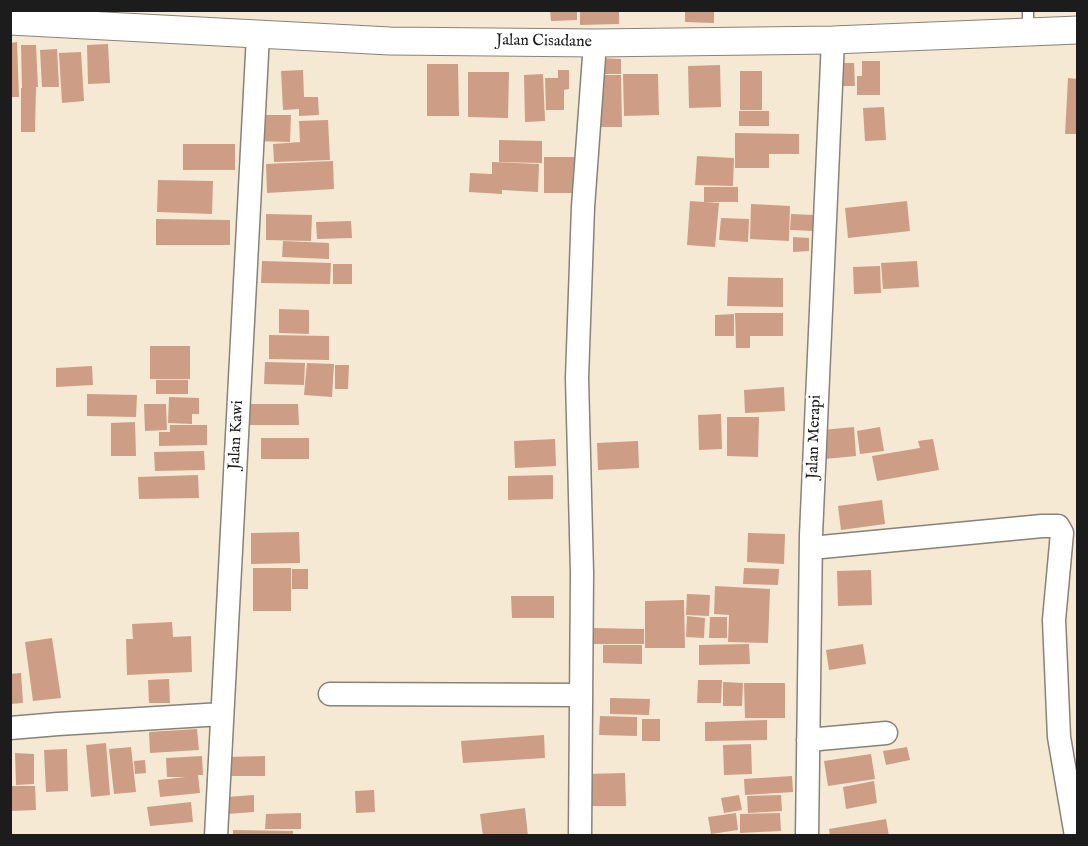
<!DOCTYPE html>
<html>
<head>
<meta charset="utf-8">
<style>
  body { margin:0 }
  #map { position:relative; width:1088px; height:846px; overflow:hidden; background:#f5e9d4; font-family:"IM FELL English",serif }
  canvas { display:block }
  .frame { position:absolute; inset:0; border:12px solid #1c1c1c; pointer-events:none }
</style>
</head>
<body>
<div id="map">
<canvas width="1088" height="846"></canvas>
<div class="frame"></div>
</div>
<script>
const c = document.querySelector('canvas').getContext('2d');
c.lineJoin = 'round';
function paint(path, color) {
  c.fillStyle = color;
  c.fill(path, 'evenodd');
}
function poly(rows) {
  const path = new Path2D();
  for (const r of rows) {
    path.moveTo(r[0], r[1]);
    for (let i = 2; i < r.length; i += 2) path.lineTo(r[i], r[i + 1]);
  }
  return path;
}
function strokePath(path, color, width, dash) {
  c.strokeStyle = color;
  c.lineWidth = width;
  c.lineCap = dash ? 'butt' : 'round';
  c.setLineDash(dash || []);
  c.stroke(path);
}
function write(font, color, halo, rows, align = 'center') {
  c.font = font + ' "IM FELL English",serif';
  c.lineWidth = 6;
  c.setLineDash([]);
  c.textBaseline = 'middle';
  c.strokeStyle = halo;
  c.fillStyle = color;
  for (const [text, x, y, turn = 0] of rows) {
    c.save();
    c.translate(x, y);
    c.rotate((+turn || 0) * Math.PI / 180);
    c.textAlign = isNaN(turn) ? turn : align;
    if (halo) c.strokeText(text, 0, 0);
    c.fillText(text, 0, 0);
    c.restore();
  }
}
paint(poly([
  [550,10,577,10,577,20,551,21],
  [580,10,619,10,619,24,580,25],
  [685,10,714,10,714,23,685,22],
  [17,42,19,97,10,97,10,43],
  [108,44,110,83,88,84,87,45],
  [21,45,36,45,38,87,36,87,35,132,21,132,21,88,22,88],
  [57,49,59,87,42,87,40,50],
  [81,52,84,101,62,103,59,53],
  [599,58,621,59,621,74,598,74],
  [862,61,880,61,880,95,857,95,857,76,862,76],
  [839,63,854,63,855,86,840,86],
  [427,64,458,64,459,116,427,116],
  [720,65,721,107,689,108,688,66],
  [303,70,304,97,318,97,319,115,299,116,299,109,283,110,281,71],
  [558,70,569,70,569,89,564,90,564,110,546,110,545,78,558,78],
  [740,71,762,71,762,110,740,110],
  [468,72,509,72,508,118,468,117],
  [543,74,545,121,525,122,524,75],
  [623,74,658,74,659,115,624,116],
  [593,75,621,75,622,127,594,127],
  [1068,78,1077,79,1077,134,1065,134],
  [884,107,886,140,865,141,863,108],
  [739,111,769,111,769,126,739,126],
  [256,115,291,115,290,142,256,141],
  [328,120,330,160,274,162,273,144,300,142,299,121],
  [735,133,799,134,799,154,769,154,769,168,735,168],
  [499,140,542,141,542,163,499,162],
  [183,144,235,144,235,170,183,170],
  [697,156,734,158,733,186,695,185],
  [544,157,578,157,579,193,544,193],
  [333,161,334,189,267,193,266,164],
  [492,162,539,164,538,192,502,190,502,194,469,192,470,173,492,174],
  [158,180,213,181,212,214,157,212],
  [704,187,738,187,738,202,704,202],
  [690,201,719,203,715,247,687,245],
  [907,201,910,231,848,238,845,208],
  [751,204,790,206,789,241,750,239],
  [266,214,312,215,311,241,266,240],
  [791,214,815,215,814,231,790,230],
  [721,218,749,219,748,242,719,240],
  [156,219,230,220,230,245,156,245],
  [351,221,352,238,317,239,316,222],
  [793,237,809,238,809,251,793,252],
  [283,241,329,243,329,259,282,257],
  [262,261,331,263,330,284,261,283],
  [917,261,919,287,883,289,881,263],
  [333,264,352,264,352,284,333,284],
  [880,266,881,293,854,294,853,267],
  [728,277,783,278,783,307,727,306],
  [279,309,309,310,309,334,279,333],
  [735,313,783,313,783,336,750,336,750,348,736,348],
  [734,314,734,336,715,336,715,315],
  [269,335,329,336,329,360,269,359],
  [150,346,190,346,190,379,150,379],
  [265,362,305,363,304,385,264,384],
  [307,363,334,364,332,397,304,395],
  [335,365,349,365,348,389,335,389],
  [92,366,93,385,56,387,56,368],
  [156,380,188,380,188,394,156,394],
  [784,387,785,411,745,413,744,390],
  [87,394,137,395,136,417,87,416],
  [169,397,199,398,199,414,192,414,192,424,168,423],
  [144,404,166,404,167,430,145,431],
  [250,404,298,404,299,425,250,425],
  [721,414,722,449,699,450,698,415],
  [727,417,759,417,758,457,727,456],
  [135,422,136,456,111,456,111,423],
  [170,425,207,425,207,445,159,446,159,432,170,432],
  [854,427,856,456,824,459,822,430],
  [880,427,884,451,860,454,857,431],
  [261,438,309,438,309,459,261,459],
  [555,439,556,466,515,468,514,441],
  [933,439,939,470,877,481,872,456,920,448,918,441],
  [638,441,639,468,598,470,597,443],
  [204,451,205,470,155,471,154,452],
  [198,475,199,498,139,499,138,477],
  [553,475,553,499,508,500,508,476],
  [882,500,885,524,841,530,838,506],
  [299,532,300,563,251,564,251,533],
  [748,533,785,534,784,564,747,562],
  [253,568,291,568,291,611,253,611],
  [744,568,779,569,778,585,743,584],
  [292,569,308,569,308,589,292,589],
  [871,570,872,605,838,606,837,571],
  [715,586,770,589,768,643,728,642,729,615,714,614],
  [687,594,710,595,709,616,686,615],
  [511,596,554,596,554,618,512,618],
  [684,600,685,648,645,648,645,601],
  [687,616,705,618,704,638,686,637],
  [710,617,727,617,727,638,709,638],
  [172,622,173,637,191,636,192,672,127,675,126,639,133,639,132,624],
  [594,628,644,629,644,644,593,644],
  [52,638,61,698,33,701,25,642],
  [749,644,750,664,699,665,699,645],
  [863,644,866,664,829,670,826,650],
  [603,645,642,645,642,664,603,663],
  [21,673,23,703,10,704,10,674],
  [169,679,170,703,149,703,148,680],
  [698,680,722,680,721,703,697,703],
  [723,682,743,683,742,706,723,706],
  [744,683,785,683,785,718,745,718],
  [610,698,650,699,649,715,610,714],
  [600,716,637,717,637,736,599,735],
  [642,719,660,719,660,741,642,741],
  [767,720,767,740,705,741,705,722],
  [197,729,199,750,150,753,149,732],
  [544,735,545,758,463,763,461,741],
  [106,743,110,795,91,797,86,745],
  [751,744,752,774,724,775,723,745],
  [131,747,136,792,114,794,109,749],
  [907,747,910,760,886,765,883,751],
  [67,749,68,791,46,792,44,750],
  [15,753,34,754,34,784,16,785],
  [871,754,875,779,828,786,824,761],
  [202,756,203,775,198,775,200,793,160,797,158,780,186,777,167,777,166,758],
  [265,756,265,776,227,776,227,757],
  [145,760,146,773,135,774,134,761],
  [625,773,626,806,587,806,586,774],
  [792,776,793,792,745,795,744,779],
  [874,781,877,803,846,809,843,787],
  [10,786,35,786,36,810,10,811],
  [374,790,375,812,356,813,355,791],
  [254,795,254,812,227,814,226,797],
  [739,795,742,810,724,813,721,798],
  [781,795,782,811,748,813,747,796],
  [191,802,193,822,150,826,147,807],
  [525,808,528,836,483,836,480,814],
  [301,813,301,829,265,829,266,814],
  [736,813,738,830,711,834,708,817],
  [780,813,781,831,740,833,740,814],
  [886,819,889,836,830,836,829,829],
  [233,830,293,831,293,836,233,836]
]), '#ce9d85');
const service = poly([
  [1028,10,1028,32]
]);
const minor = poly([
  [811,548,1042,526,1058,526,1062,533,1054,620,1059,737,1076,836],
  [330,694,581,695],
  [10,728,58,724,222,714],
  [808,740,886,733],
  [216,836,258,35],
  [580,836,582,573,577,378,583,207,595,43],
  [807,836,811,535,833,40]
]);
const tertiary = poly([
  [10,21,390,41,595,43,833,40,1078,30]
]);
strokePath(service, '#888278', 13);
strokePath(minor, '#888278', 25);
strokePath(tertiary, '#888278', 29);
strokePath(service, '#fff', 10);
strokePath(minor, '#fff', 22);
strokePath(tertiary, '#fff', 27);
write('16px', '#1c1c1c', '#fff', [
  ["Jalan Cisadane",544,42,1],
  ["Jalan Kawi",237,435,-87],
  ["Jalan Merapi",815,437,-88]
]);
</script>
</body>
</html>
